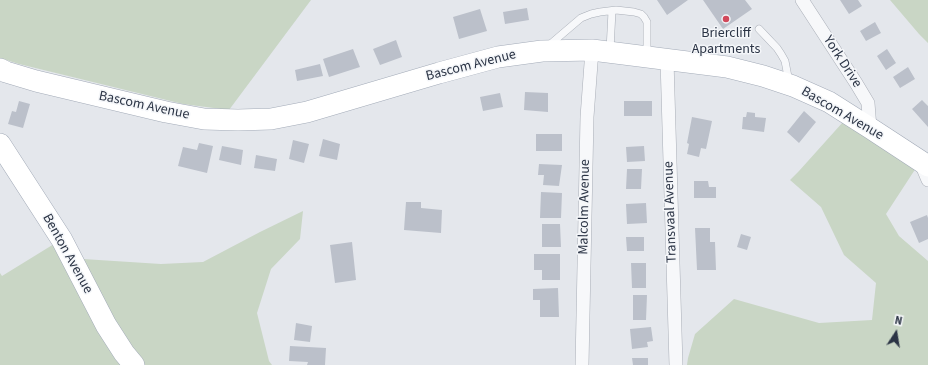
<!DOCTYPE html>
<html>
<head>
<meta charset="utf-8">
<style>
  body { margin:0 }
  #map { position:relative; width:928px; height:365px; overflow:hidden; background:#e4e7ec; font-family:"Source Sans 3",sans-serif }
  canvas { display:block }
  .north { position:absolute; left:876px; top:313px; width:40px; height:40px; -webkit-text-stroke:3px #f4f6f9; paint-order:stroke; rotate:12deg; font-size:11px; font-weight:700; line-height:16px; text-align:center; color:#2b3445 }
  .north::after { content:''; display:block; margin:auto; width:14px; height:18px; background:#2b3445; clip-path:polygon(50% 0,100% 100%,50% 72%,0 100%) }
</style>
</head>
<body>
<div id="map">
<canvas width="928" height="365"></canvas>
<div class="north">N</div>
</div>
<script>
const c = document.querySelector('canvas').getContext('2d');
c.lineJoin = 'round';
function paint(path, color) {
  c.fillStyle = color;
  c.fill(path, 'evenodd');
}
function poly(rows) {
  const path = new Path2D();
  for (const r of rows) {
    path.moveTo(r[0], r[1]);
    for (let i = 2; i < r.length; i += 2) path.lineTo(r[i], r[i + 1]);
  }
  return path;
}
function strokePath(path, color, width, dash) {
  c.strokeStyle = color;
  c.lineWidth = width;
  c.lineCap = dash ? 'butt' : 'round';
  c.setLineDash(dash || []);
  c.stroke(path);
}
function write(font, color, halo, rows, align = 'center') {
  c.font = font + ' "Source Sans 3",sans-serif';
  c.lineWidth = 3;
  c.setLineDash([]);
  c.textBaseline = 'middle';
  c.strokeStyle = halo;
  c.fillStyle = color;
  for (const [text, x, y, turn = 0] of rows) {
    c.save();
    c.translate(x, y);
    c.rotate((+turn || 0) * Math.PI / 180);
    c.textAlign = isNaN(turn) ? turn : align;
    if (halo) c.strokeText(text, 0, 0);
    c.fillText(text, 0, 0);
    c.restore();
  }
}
paint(poly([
  [0,0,311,0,229,110,183,104,19,64,0,58],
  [890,0,928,0,928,43,919,34],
  [843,122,916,168,886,214,899,236,928,261,928,365,687,365,688,358,695,334,734,299,819,323,872,320,876,283,844,255,821,207,790,180,799,171],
  [303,211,300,239,271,269,257,313,269,361,272,365,0,365,0,273,2,276,54,244,83,259,161,264,203,262,260,232]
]), '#c9d6c5');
paint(poly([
  [657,0,688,0,667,15],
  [703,0,745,0,752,9,723,29],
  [840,0,858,0,862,6,849,14],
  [527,8,529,20,505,24,503,12],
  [480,9,487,31,459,39,453,17],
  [875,22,881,33,866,41,860,31],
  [396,40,402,57,380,65,373,49],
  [353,49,360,67,329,77,323,59],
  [887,49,896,63,886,70,877,56],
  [320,64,323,76,297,81,295,70],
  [908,67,915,79,900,88,893,77],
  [525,92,548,93,548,112,524,110],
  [500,93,503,107,483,111,480,97],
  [922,100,928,106,928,127,912,109],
  [19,101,30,104,23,128,8,124,12,111,16,112],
  [624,101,652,101,652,116,624,116],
  [804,111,816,122,799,143,787,132],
  [747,112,755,113,755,117,766,118,764,132,742,129,743,117,746,117],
  [692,117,712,121,706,149,701,148,699,157,687,154,689,144,687,143],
  [536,134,562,134,562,151,536,151],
  [323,139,340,144,337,160,319,156],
  [293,140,309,144,304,163,289,159],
  [199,143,213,146,207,173,178,166,183,147,197,150],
  [222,146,243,150,241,165,219,160],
  [644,146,645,161,627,162,626,147],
  [256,155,277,159,275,171,254,168],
  [539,164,562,165,559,186,543,185,544,175,538,175],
  [627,169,642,169,641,189,626,189],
  [694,181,708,181,709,187,716,187,716,198,694,198],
  [541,192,562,193,561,218,540,218],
  [406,202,421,202,421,208,442,210,441,233,404,230],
  [646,203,647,223,627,224,626,204],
  [927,215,928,218,928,239,919,243,910,222],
  [542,224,560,224,561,247,542,247],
  [695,228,710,228,710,242,715,242,716,270,697,270],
  [741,234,751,237,747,250,737,247],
  [626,237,644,237,644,251,627,251],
  [352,242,356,280,335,283,330,245],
  [534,254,560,254,560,280,542,280,542,270,534,270],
  [631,263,646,263,646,288,632,288],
  [558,288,559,317,540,317,540,300,533,300,533,289],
  [633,295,647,295,646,320,633,320],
  [296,323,312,326,310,342,294,340],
  [651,327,653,341,647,342,648,347,632,349,630,329],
  [290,346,326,348,325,365,307,365,308,362,289,361],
  [632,358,648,358,648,365,633,365]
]), '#bbc0ca');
const service = poly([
  [759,29,777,48,781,54,785,61,789,82],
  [547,47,581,18,591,14,600,12,616,10,634,12,641,14,644,17,647,22,647,56],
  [610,50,612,11]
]);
const minor = poly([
  [802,0,856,83,868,103,870,128],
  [667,60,676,365],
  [920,161,928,180],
  [582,365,587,117,592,50]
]);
const primary = poly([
  [0,69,6,72,36,81,166,112,204,119,238,120,271,119,307,112,439,73,498,57,542,51,592,50,727,67,763,76,793,86,829,102,870,128,928,166],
  [0,144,62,240,106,325,124,353,134,365]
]);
strokePath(service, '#a9aeb7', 8);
strokePath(minor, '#a9aeb7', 14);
strokePath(primary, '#a3abb8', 22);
strokePath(service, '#f7f8fa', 7);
strokePath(minor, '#f7f8fa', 13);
strokePath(primary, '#fff', 21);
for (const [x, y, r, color] of [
  [726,19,4,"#d1495b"]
]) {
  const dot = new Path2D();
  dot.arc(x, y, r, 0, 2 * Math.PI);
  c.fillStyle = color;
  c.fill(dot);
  strokePath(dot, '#f4f6f9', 1.5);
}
write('14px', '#2b3445', '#f4f6f9', [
  ["Briercliff",726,34],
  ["Apartments",726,50]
]);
write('14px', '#2b3445', '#f4f6f9', [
  ["York Drive",842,62,57],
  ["Bascom Avenue",471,66,-14],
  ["Bascom Avenue",144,106,12],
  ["Bascom Avenue",842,114,30],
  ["Malcolm Avenue",585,207,-89],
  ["Transvaal Avenue",671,212,-92],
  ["Benton Avenue",67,254,61]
]);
</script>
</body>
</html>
